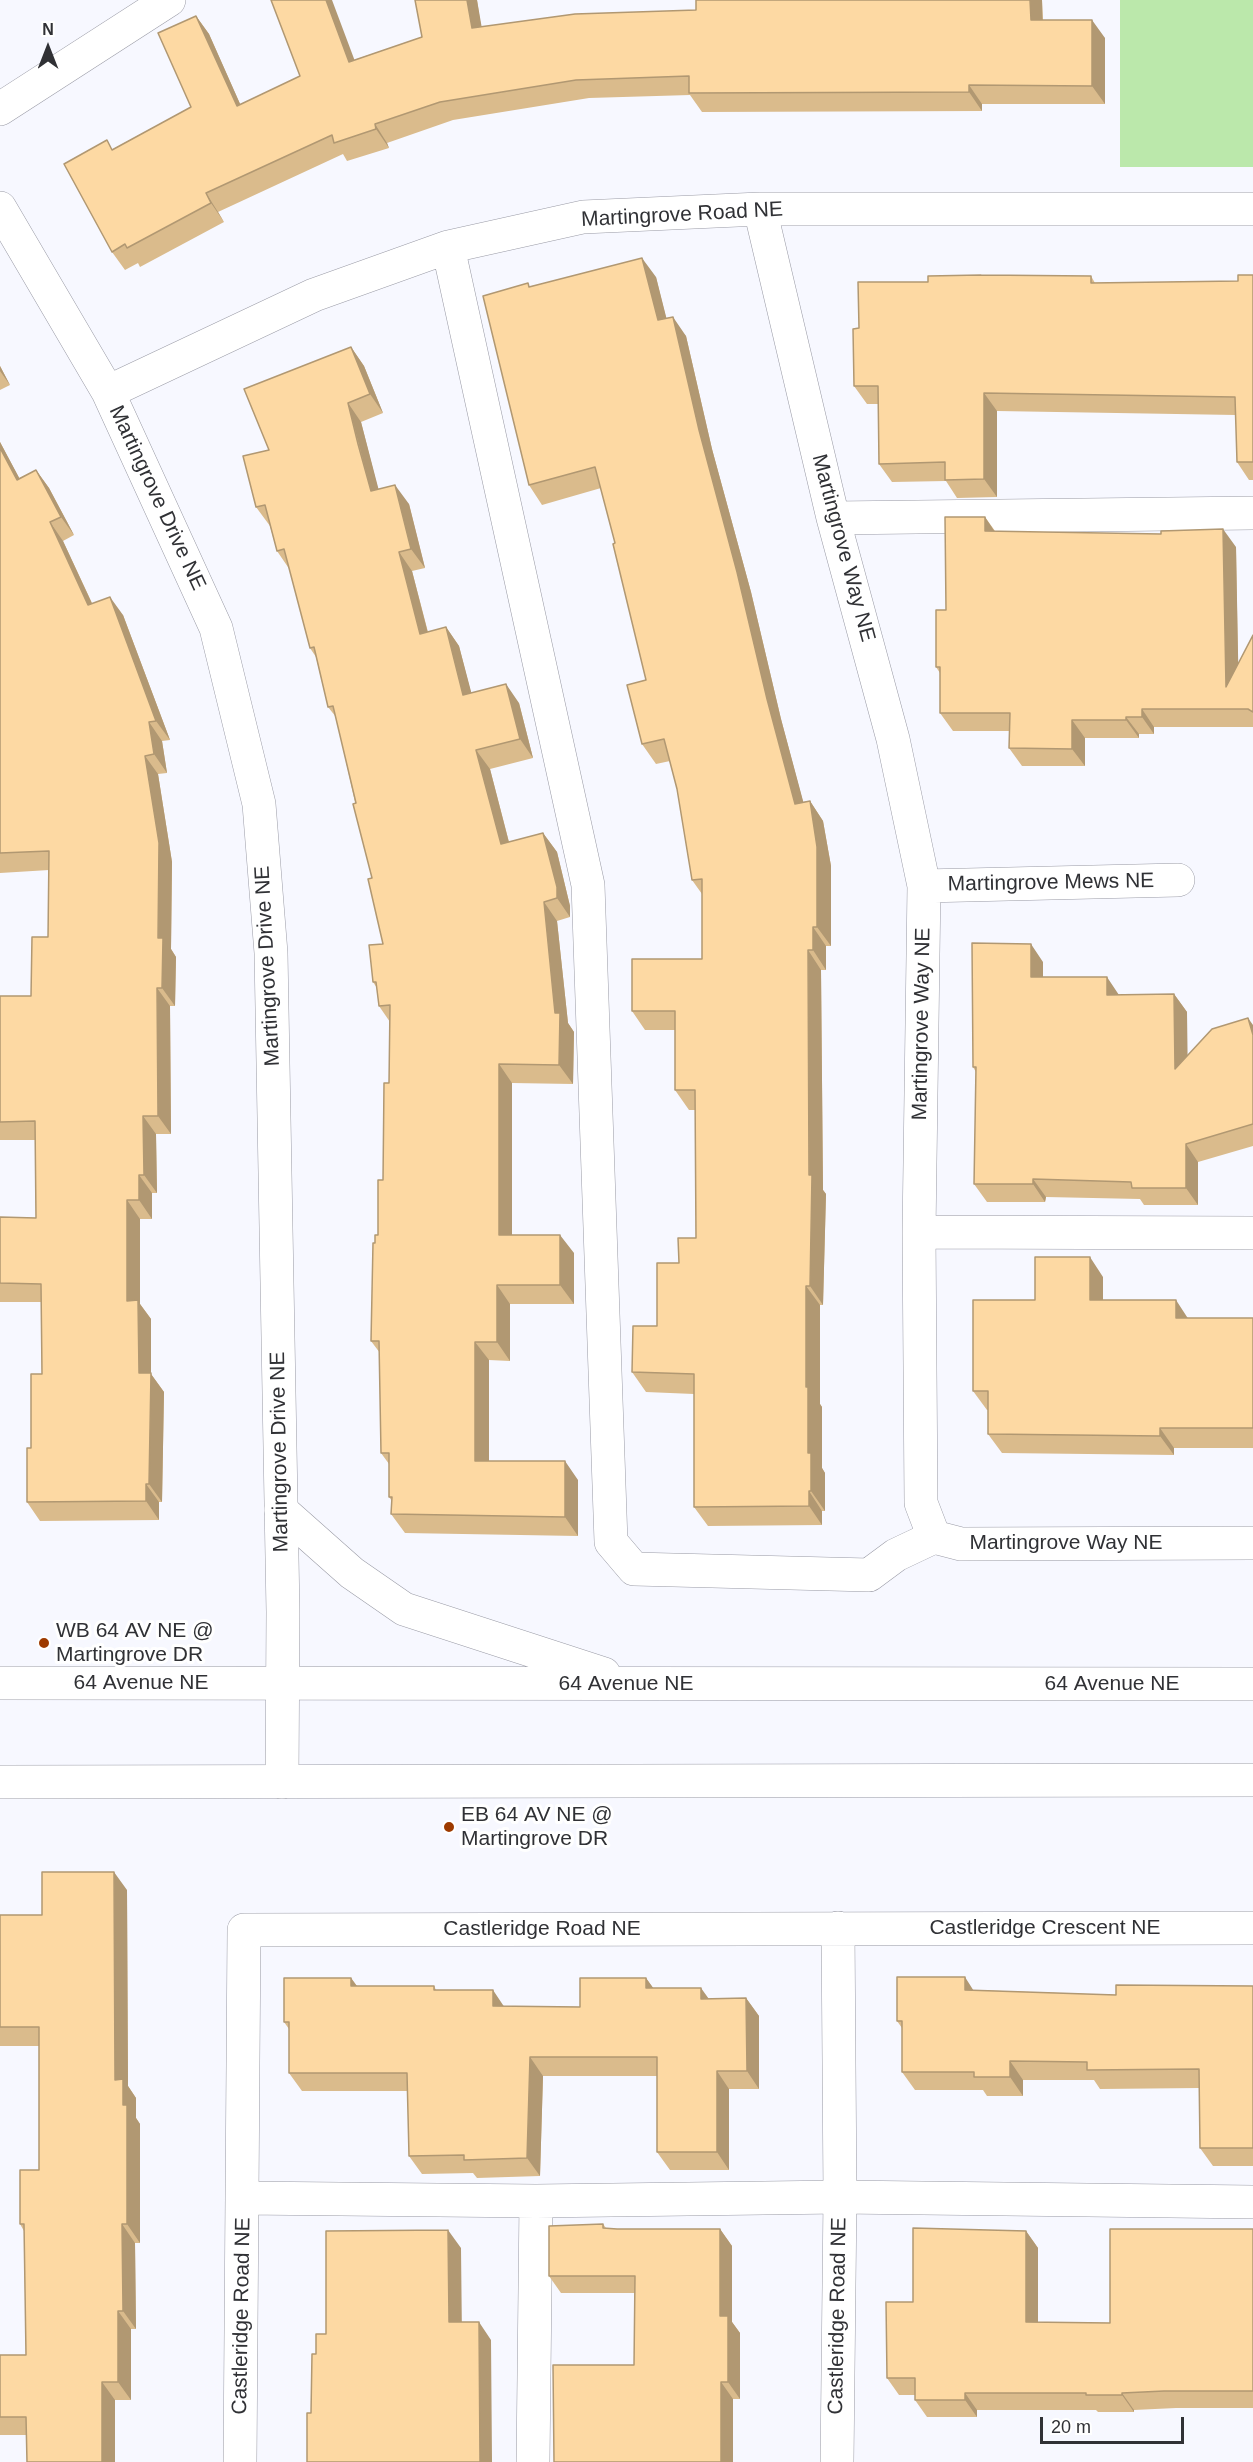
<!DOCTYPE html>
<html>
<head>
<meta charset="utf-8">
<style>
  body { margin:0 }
  #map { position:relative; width:1253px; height:2462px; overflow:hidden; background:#f7f8ff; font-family:Helvetica,sans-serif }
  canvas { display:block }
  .north { position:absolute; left:18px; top:18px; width:60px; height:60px; -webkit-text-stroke:4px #fff; paint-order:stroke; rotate:0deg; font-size:16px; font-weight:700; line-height:24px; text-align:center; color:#303135 }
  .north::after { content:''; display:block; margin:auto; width:21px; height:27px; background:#303135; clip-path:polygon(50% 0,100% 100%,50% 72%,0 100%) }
  .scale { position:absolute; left:1040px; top:2417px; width:144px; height:27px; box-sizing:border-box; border:3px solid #303135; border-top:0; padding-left:8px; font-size:18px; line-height:21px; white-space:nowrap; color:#303135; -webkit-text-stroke:4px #fff; paint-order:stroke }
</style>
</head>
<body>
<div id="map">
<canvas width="1253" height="2462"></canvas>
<div class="north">N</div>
<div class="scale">20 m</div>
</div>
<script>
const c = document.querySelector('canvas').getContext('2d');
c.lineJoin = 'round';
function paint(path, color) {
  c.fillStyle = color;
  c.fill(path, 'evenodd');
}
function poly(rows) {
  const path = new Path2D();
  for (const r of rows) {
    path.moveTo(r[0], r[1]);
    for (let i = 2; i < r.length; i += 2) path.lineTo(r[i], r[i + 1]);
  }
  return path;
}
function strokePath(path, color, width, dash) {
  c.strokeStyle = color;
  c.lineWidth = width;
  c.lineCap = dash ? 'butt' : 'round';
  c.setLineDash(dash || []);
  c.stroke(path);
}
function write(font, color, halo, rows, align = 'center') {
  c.font = font + ' Helvetica,sans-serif';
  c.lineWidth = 6;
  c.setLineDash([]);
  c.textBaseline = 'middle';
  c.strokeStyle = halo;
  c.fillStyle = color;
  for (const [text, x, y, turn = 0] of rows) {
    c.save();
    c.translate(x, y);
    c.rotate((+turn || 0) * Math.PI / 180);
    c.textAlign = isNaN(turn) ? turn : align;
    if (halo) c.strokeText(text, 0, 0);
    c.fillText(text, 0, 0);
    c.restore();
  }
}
paint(poly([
  [1120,0,1253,0,1253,167,1120,167]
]), '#bbe8ab');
const minor = poly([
  [0,109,169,0],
  [0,208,108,392,216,628,259,804,271,953,283,1612,282,1782],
  [760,209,833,518,893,739,924,886,919,1232,921,1503,934,1537,961,1544,1253,1543],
  [448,247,588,885,611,1542,634,1569,869,1575,896,1555,934,1537],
  [108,392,314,295,448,247,583,217,760,209,1253,209],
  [833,518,1253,513],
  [924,886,1178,880],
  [919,1232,1253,1233],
  [243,2198,536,2201],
  [240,2462,244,1930,1253,1928],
  [533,2462,536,2201,840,2197,1253,2202],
  [837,2462,840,2197,838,1928]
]);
const major = poly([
  [281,1510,352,1573,404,1609,604,1674],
  [0,1683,1253,1684],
  [0,1782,1253,1780]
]);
strokePath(minor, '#9a9ba6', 34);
strokePath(major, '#9a9ba6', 34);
strokePath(minor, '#fff', 33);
strokePath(major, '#fff', 33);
paint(poly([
  [415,0,477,0,481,27,1042,0,1043,20,1105,38,1105,104,982,104,982,111,702,112,690,95,589,98,453,120,387,143,389,148,347,161,343,154,218,212,224,222,140,267,138,263,125,270,112,252,113,149,191,107,196,16,209,34,240,104,354,60,422,37],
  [1253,275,1253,480,1249,480,1237,462,1236,415,997,411,997,497,957,498,946,481,892,482,879,464,878,404,867,404,854,386,859,328,928,282,1091,276,1095,283,1238,281],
  [656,277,666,318,686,336,712,449,751,592,781,719,803,802,810,801,823,821,831,866,831,946,826,946,826,970,821,970,823,1190,826,1194,823,1305,820,1305,820,1404,822,1407,822,1468,825,1473,825,1511,822,1511,822,1525,708,1526,694,1507,694,1394,646,1392,632,1372,657,1326,679,1263,696,1238,695,1110,689,1110,675,1090,675,1030,645,1030,632,1011,702,959,702,894,692,880,677,789,670,761,656,764,642,744,646,680,615,543,601,488,542,505,529,485,531,286],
  [351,347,364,366,383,413,361,422,378,489,409,504,425,568,412,571,428,632,446,627,459,646,471,693,519,703,533,758,490,769,509,842,543,833,557,852,570,906,570,917,557,921,568,1023,574,1032,573,1084,512,1083,512,1235,574,1253,574,1304,510,1304,510,1361,489,1360,489,1461,578,1480,578,1536,405,1533,391,1514,392,1501,389,1497,389,1464,381,1453,380,1353,371,1341,375,1243,378,1235,383,1180,389,1083,390,1022,379,1006,377,988,373,982,383,944,372,878,336,717,328,707,316,657,310,648,290,570,277,551,270,526,256,507,269,450],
  [0,366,10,385,0,390],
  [0,442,19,478,36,470,49,488,74,535,63,541,92,603,123,615,170,740,162,741,167,773,158,774,172,862,171,949,176,957,175,1006,170,1006,171,1134,156,1134,157,1193,152,1193,152,1219,140,1219,140,1304,151,1319,151,1374,164,1392,162,1502,159,1502,159,1520,40,1521,27,1502,31,1448,42,1374,41,1302,0,1302,0,1217,36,1218,35,1140,0,1140,0,996,31,996,48,937,49,870,0,873],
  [985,517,995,531,1236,547,1238,664,1253,635,1253,727,1154,727,1154,734,1139,734,1139,738,1085,738,1085,766,1022,766,1009,748,1009,731,953,731,940,713,940,673,936,667,946,610],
  [1043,962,1043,977,1119,995,1174,994,1187,1012,1187,1056,1253,1025,1253,1146,1198,1162,1198,1205,1144,1205,1140,1199,1046,1197,1045,1202,987,1202,974,1184,976,1072,973,1067],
  [1103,1277,1103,1300,1188,1318,1253,1318,1253,1448,1174,1448,1174,1455,1002,1453,988,1434,988,1410,987,1410,973,1391,1035,1300],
  [127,1890,128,2086,136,2098,136,2118,140,2124,140,2243,135,2243,136,2329,131,2329,131,2400,115,2400,115,2462,27,2435,0,2435,0,2355,26,2355,24,2231,20,2224,39,2170,39,2046,0,2046,0,1915,42,1915],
  [351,1978,357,1986,434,1986,436,1990,504,2006,580,2007,646,1978,653,1988,709,1999,746,1998,759,2016,759,2089,729,2089,729,2170,670,2170,657,2152,657,2076,543,2076,540,2176,477,2178,473,2173,422,2174,409,2156,408,2091,302,2091,289,2073,289,2029,284,2022],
  [1253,1986,1253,2166,1213,2166,1200,2148,1199,2088,1100,2089,1094,2080,1023,2080,1023,2096,987,2096,983,2090,915,2090,902,2072,902,2028,897,2021,974,1990,1116,1995],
  [603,2224,606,2228,617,2229,720,2229,732,2246,732,2322,740,2333,740,2399,733,2399,733,2462,634,2365,635,2293,561,2293,549,2276],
  [1253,2229,1253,2408,1176,2408,1134,2410,1134,2412,1098,2412,1096,2410,977,2410,977,2417,927,2417,915,2400,915,2395,899,2395,887,2378,913,2302,1026,2231,1038,2248,1038,2322,1110,2323]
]), '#dabb8c');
paint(poly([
  [326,0,332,0,362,80,349,62],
  [467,0,477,0,485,46,472,28],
  [1030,0,1042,0,1043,38,1031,20],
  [196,16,209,34,249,124,237,106],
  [1092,20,1105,38,1105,104,1092,86],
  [969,85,982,104,982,111,969,92],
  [375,124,387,143,389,148,376,129],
  [206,193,218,212,224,222,211,203],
  [642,258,656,277,672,340,658,320],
  [673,317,686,336,712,449,751,592,781,719,809,823,795,804,767,699,699,430],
  [351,347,364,366,383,413,370,394],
  [0,366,10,385,0,371],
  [984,393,997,411,997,497,984,479],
  [348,403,361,422,384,510,371,491],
  [0,442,30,498,17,480,0,448],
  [36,470,49,488,74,535,61,517],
  [395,485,409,504,425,568,411,549],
  [985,517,997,535,985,531],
  [50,522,63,541,101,623,88,605],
  [1223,529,1236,547,1239,705,1226,687],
  [399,552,412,571,433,653,420,634],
  [110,597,123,615,170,740,156,721],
  [446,627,459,646,477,714,463,695],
  [506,684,519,703,533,758,520,739],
  [1142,709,1154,727,1154,734,1142,717],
  [1126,717,1139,734,1139,738,1126,720],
  [1072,720,1085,738,1085,766,1072,749],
  [149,722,162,741,167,773,154,754],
  [476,750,490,769,514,862,501,844],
  [145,756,158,774,172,862,171,949,176,957,175,1006,162,988],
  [810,801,823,821,831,866,831,946,817,927],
  [543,833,557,852,570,906,570,917,557,898],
  [544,902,557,921,568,1023,574,1032,573,1084,559,1065,555,1013],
  [813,927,826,946,826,970,813,950],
  [1031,944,1043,962,1043,995,1031,977],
  [808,950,821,970,823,1190,826,1194,823,1305,810,1286],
  [1107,977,1119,995,1107,995],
  [157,988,170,1006,171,1134,158,1116],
  [1174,994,1187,1012,1188,1087,1175,1069],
  [1248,1018,1253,1025,1253,1035],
  [499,1064,512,1083,512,1253,499,1235],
  [143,1116,156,1134,157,1193,144,1175],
  [1186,1144,1198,1162,1198,1205,1186,1188],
  [139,1175,152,1193,152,1219,139,1200],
  [1033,1179,1046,1197,1045,1202,1033,1184],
  [127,1200,140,1219,140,1304,151,1319,151,1374,164,1392,162,1502,149,1484,139,1373,127,1301],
  [560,1235,574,1253,574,1304,560,1285],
  [1090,1257,1103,1277,1103,1320,1090,1300],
  [497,1285,510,1304,510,1361,497,1342],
  [806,1286,820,1305,820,1404,822,1407,822,1468,825,1473,825,1511,811,1491,808,1453,806,1387],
  [1176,1300,1189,1320,1176,1318],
  [475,1342,489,1360,489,1480,475,1461],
  [1160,1428,1174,1448,1174,1455,1160,1436],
  [565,1461,578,1480,578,1536,565,1517],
  [146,1484,159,1502,159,1520,146,1501],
  [809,1491,822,1511,822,1525,809,1506],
  [114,1872,127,1890,128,2086,136,2098,136,2118,140,2124,140,2243,127,2224,123,2105,115,2080],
  [965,1977,977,1996,965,1990],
  [351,1978,364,1996,351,1986],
  [646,1978,659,1996,646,1988],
  [701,1988,714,2006,701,1999],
  [493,1990,505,2008,493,2006],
  [746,1998,759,2016,759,2089,747,2071],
  [530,2057,543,2076,540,2176,527,2158],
  [1010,2061,1023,2080,1023,2096,1010,2077],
  [717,2071,729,2089,729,2170,717,2152],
  [122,2224,135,2243,136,2329,123,2311],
  [720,2229,732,2246,732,2322,740,2333,740,2399,728,2382,720,2316],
  [448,2230,461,2248,462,2340,449,2322],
  [1026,2231,1038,2248,1038,2339,1026,2322],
  [118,2311,131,2329,131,2400,118,2382],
  [479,2322,491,2340,492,2462,480,2462],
  [102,2382,115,2400,115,2462,102,2462],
  [721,2382,733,2399,733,2462,721,2462],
  [965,2393,977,2410,977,2417,965,2400],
  [1122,2393,1134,2410,1134,2412,1122,2395]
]), '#b19872');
const building = poly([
  [271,0,326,0,349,62,422,37,415,0,467,0,472,28,575,14,696,10,696,0,1030,0,1031,20,1092,20,1092,86,969,85,969,92,689,93,689,76,576,80,440,102,375,124,376,129,334,143,332,135,206,193,211,203,127,248,125,244,112,252,64,164,107,140,112,150,191,107,158,33,196,16,237,106,300,76,271,0],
  [642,258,658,320,673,317,699,430,737,572,767,699,795,804,810,801,817,847,817,927,813,927,813,950,808,950,809,1175,812,1175,810,1286,806,1286,806,1387,808,1387,808,1453,811,1453,811,1491,809,1491,809,1506,694,1507,694,1374,632,1372,633,1326,657,1326,657,1263,679,1263,678,1238,696,1238,695,1090,675,1090,675,1011,632,1011,632,959,702,959,702,879,692,880,677,789,664,739,642,744,627,685,646,680,613,544,615,543,595,467,529,485,483,296,528,283,529,287,642,258],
  [981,275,1091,276,1091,283,1238,281,1238,275,1253,275,1253,462,1237,462,1235,397,984,393,984,479,945,480,945,462,879,464,878,386,854,386,853,329,859,328,858,282,928,282,928,276,981,275],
  [351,347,370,394,348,403,358,444,371,491,395,485,411,549,399,552,420,634,446,627,463,695,506,684,520,739,476,750,501,844,543,833,557,887,557,898,544,902,555,1013,560,1013,559,1065,499,1064,499,1235,560,1235,560,1285,497,1285,497,1342,475,1342,475,1461,565,1461,565,1517,391,1514,392,1497,389,1497,389,1453,381,1453,379,1341,371,1341,373,1243,375,1243,375,1235,378,1235,378,1180,383,1180,384,1083,389,1083,390,1005,379,1006,376,982,373,982,369,945,383,944,368,879,372,878,353,804,356,803,333,706,328,707,314,647,310,648,284,549,277,551,265,505,256,507,243,456,269,450,244,389,351,347],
  [0,448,17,480,36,470,61,517,50,522,88,605,110,597,156,721,149,722,154,754,145,756,159,843,158,938,163,938,162,988,157,988,158,1116,143,1116,144,1175,139,1175,139,1200,127,1200,127,1301,138,1300,139,1373,151,1373,149,1484,146,1484,146,1501,27,1502,27,1448,31,1448,31,1374,42,1374,41,1284,0,1283,0,1217,36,1218,35,1121,0,1122,0,996,31,996,32,937,48,937,49,851,0,853,0,448],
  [945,517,985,517,985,531,1161,534,1161,531,1223,529,1226,687,1253,635,1253,712,1248,709,1142,709,1142,717,1126,717,1126,720,1072,720,1072,749,1009,748,1010,713,940,713,940,667,936,667,936,610,946,610,945,517],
  [972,943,1031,944,1031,977,1107,977,1107,995,1174,994,1175,1069,1212,1029,1248,1018,1253,1035,1253,1124,1186,1144,1186,1188,1132,1188,1131,1182,1033,1179,1033,1184,974,1184,976,1067,973,1067,972,943],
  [1035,1257,1090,1257,1090,1300,1176,1300,1176,1318,1253,1318,1253,1428,1160,1428,1160,1436,988,1434,988,1391,973,1391,973,1300,1035,1300,1035,1257],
  [42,1872,114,1872,115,2080,123,2079,123,2105,127,2105,127,2224,122,2224,123,2311,118,2311,118,2382,102,2382,102,2462,27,2462,26,2417,0,2417,0,2355,26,2355,24,2224,20,2224,20,2170,39,2170,39,2027,0,2027,0,1915,42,1915,42,1872],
  [897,1977,965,1977,965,1990,1116,1995,1116,1985,1253,1986,1253,2148,1200,2148,1199,2069,1087,2070,1087,2062,1010,2061,1010,2077,974,2077,974,2072,902,2072,902,2021,897,2021,897,1977],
  [284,1978,351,1978,351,1986,434,1986,434,1990,493,1990,493,2006,580,2007,580,1978,646,1978,646,1988,701,1988,701,1999,746,1998,747,2071,717,2071,717,2152,657,2152,657,2057,530,2057,527,2158,464,2160,464,2155,409,2156,407,2073,289,2073,289,2022,284,2022,284,1978],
  [603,2224,603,2228,617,2229,720,2229,720,2316,728,2316,728,2382,721,2382,721,2462,554,2462,553,2365,634,2365,635,2276,549,2276,549,2226,603,2224],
  [913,2228,1026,2231,1026,2322,1110,2323,1110,2229,1253,2229,1253,2391,1164,2391,1122,2393,1122,2395,1086,2395,1086,2393,965,2393,965,2400,915,2400,915,2378,887,2378,886,2302,913,2302,913,2228],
  [448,2230,449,2322,479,2322,480,2462,307,2462,307,2413,311,2413,312,2354,316,2354,316,2334,326,2334,326,2231,448,2230]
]);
paint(building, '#fdd9a3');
strokePath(building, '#b19872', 1.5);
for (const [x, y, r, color] of [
  [44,1643,6,"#9d3a00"],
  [449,1827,6,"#9d3a00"]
]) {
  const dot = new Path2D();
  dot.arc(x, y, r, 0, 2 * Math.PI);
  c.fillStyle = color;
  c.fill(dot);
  strokePath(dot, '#fff', 2);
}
write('21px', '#303135', '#fff', [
  ["Martingrove Road NE",682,215,-3],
  ["Martingrove Drive NE",157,498,65],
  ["Martingrove Way NE",843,548,75],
  ["Martingrove Mews NE",1051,883,-1],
  ["Martingrove Drive NE",268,966,-93],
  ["Martingrove Way NE",922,1024,-89],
  ["Martingrove Drive NE",280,1452,-91],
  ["Martingrove Way NE",1066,1543],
  ["64 Avenue NE",141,1683],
  ["64 Avenue NE",626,1684],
  ["64 Avenue NE",1112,1684],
  ["Castleridge Crescent NE",1045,1928],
  ["Castleridge Road NE",542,1929],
  ["Castleridge Road NE",242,2316,-89],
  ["Castleridge Road NE",838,2316,-89]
]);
write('21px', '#303135', '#fff', [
  ["WB 64 AV NE @",56,1631],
  ["Martingrove DR",56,1655],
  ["EB 64 AV NE @",461,1815],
  ["Martingrove DR",461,1839]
], 'left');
</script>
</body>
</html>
